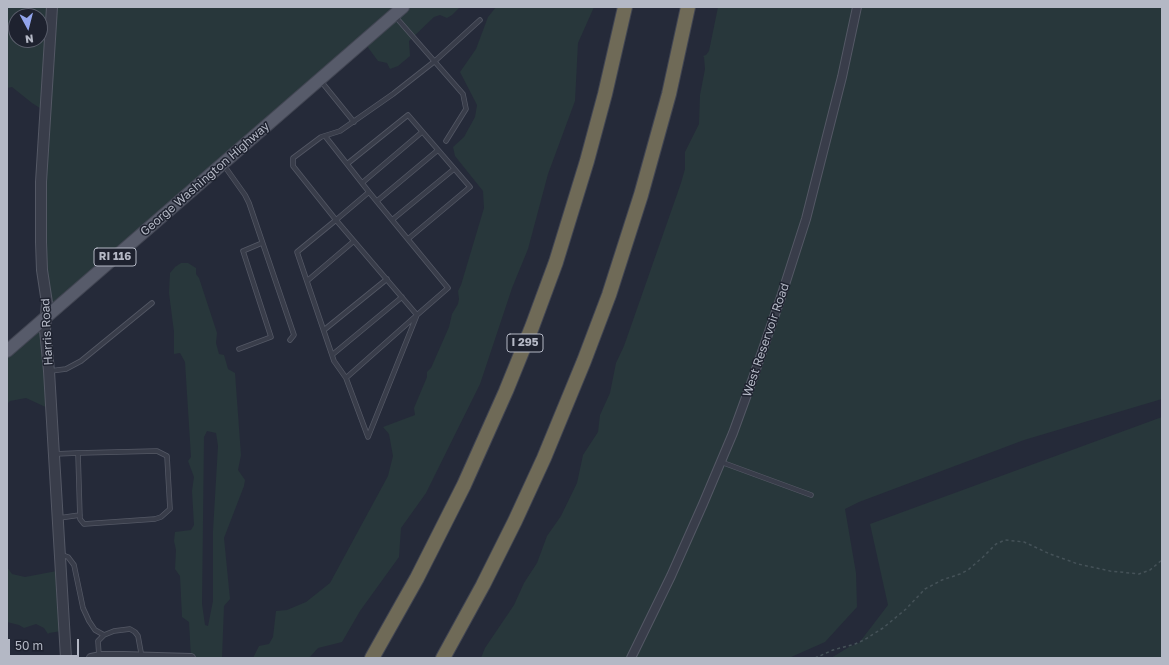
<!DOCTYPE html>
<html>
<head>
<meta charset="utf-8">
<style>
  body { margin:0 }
  #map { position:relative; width:1169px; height:665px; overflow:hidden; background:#252a39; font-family:"Golos Text",sans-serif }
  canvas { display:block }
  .frame { position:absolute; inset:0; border:8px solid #b4b8c5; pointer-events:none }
  .north { position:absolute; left:8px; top:8px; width:40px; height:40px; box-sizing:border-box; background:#1e222f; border:1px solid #5a5e6b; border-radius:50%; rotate:173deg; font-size:11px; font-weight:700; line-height:16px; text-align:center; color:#b4b8c5 }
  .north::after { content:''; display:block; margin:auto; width:14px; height:18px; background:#92a4ec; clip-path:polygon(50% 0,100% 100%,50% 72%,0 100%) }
  .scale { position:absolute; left:8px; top:639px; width:71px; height:18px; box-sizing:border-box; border:2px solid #b4b8c5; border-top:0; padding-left:5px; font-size:12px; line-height:14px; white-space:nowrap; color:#b4b8c5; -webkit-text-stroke:3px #1e222f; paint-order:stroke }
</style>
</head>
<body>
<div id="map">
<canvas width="1169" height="665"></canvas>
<div class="frame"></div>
<div class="north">N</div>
<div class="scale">50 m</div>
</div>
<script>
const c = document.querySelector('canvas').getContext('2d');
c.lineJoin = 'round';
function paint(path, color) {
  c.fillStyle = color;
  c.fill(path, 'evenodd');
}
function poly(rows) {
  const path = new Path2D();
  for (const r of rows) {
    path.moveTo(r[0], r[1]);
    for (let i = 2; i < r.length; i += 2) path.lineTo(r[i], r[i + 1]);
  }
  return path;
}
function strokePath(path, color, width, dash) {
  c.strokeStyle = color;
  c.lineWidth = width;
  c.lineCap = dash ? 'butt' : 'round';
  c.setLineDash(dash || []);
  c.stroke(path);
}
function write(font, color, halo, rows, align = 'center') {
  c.font = font + ' "Golos Text",sans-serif';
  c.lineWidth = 3;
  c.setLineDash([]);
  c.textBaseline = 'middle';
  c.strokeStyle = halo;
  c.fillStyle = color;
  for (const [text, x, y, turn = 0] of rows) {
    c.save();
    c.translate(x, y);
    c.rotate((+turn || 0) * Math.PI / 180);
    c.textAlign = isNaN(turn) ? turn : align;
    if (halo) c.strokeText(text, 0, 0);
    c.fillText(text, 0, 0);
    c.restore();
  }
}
paint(poly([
  [7,7,460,7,452,15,447,18,440,15,434,17,409,41,410,56,398,66,390,69,387,63,378,61,364,42,53,308,43,304,46,112,32,103,12,87,7,88],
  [16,16,40,16,40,40,16,40],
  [496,7,594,7,578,43,575,101,548,174,528,249,512,288,480,384,426,493,401,528,399,557,360,611,342,642,318,648,309,658,253,658,259,646,269,644,273,637,276,611,287,610,306,602,330,583,388,476,393,456,389,434,383,427,415,415,414,408,427,377,427,372,431,368,449,327,452,314,458,304,459,299,458,291,461,285,484,208,483,191,455,156,453,147,464,137,475,117,477,105,460,72,476,49,488,17],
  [718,7,1162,7,1162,399,1024,440,859,502,845,509,856,573,857,607,825,642,789,658,481,658,485,648,514,605,524,583,537,563,547,536,561,516,577,483,583,455,598,432,600,415,610,393,616,363,624,346,681,183,685,169,685,152,699,124,700,95,705,69,704,57,703,56,706,55,709,51],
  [181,263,188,263,196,268,196,274,199,278,217,333,216,343,219,354,224,355,228,369,235,373,241,455,238,470,245,480,244,486,224,538,230,599,224,606,222,658,191,658,189,622,182,617,180,576,175,569,176,550,174,541,175,532,191,530,194,525,192,491,194,477,188,461,191,457,185,362,180,353,174,354,174,332,169,293,170,273,175,267],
  [207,431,216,433,218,446,213,531,213,601,208,626,205,625,202,604,204,437],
  [44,318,52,410,26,398,10,401,7,404,7,350],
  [1162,417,1162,658,831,658,849,647,859,643,888,605,870,524],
  [7,567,12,574,25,577,62,570,68,630,49,633,48,634,44,628,36,624,24,628,19,625,7,622]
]), '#28373b');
const service = poly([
  [394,15,463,94,466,109,446,141],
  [320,80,354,122],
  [325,136,369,192,448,288,417,315,346,378,368,437,417,315,336,220,369,192],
  [223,164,245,195,249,203,294,335,290,340],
  [347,164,408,115,470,187,408,239],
  [362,183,422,132],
  [377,201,438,150],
  [392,220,454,169],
  [307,281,354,241],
  [324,330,387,279],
  [239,349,271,337,243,251,262,243],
  [332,355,402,297],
  [50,371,66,369,81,361,152,303],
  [346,378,334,361,297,252,336,220,293,166,293,158,321,137,340,131,393,94,435,61,480,20],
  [54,454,78,453,157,451,167,456,170,509,161,517,155,519,84,524,80,519,78,453],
  [721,462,811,495],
  [59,518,80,515],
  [60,554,68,557,74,565,83,608,89,621,95,630,104,635],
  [99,656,98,641,104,635,114,631,130,629,135,632,138,636,142,658]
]);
const minor = poly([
  [91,658,101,656,124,656,191,658],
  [631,658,671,576,703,504,733,433,753,378,781,297,806,219,842,77,857,7]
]);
const tertiary = poly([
  [52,7,41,182,41,242,42,270,47,303,45,330,49,371,66,658]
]);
const primary = poly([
  [7,351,403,7]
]);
const motorway = poly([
  [372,658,417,578,464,485,506,391,532,327,556,262,587,161,605,94,625,7],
  [443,658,483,585,515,521,544,458,584,361,609,295,641,195,669,94,688,7]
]);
strokePath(service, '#545865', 5.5);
strokePath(minor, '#545865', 10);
strokePath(tertiary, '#545865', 12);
strokePath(primary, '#424653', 14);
strokePath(motorway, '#414552', 16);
strokePath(poly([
  [815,658,833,650,855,644,864,640,883,628,906,609,925,589,942,580,960,574,968,570,983,557,996,544,1005,540,1024,542,1050,554,1078,564,1110,571,1139,574,1150,570,1162,560]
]), '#455258', 1.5, [3, 3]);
strokePath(service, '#393d4a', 4);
strokePath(minor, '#393d4a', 8);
strokePath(tertiary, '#393d4a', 10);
strokePath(primary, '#575b6a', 12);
strokePath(motorway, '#6f6a57', 14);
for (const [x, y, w] of [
  [115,257,42],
  [525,343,36]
]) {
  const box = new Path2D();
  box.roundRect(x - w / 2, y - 9, w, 18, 3);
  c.fillStyle = '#1e222f';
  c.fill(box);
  strokePath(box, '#b4b8c5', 1);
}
write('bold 11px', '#b4b8c5', null, [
  ["RI 116",115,257],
  ["I 295",525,343]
]);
write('12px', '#b4b8c5', '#1e222f', [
  ["George Washington Highway",205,179,-41],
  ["Harris Road",47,332,-93],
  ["West Reservoir Road",766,340,-71]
]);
</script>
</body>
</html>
